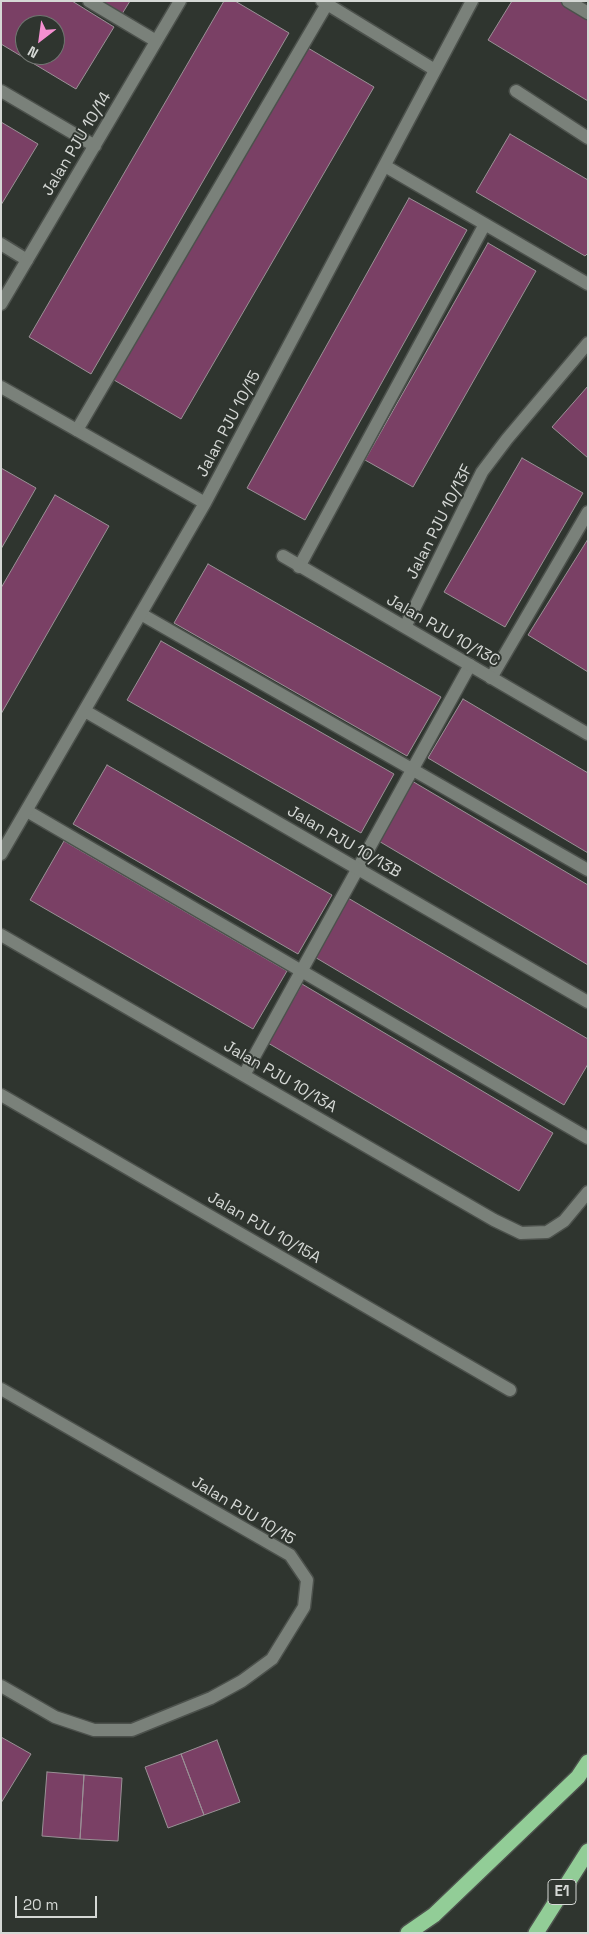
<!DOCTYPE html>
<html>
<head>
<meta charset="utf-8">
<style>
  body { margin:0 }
  #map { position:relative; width:589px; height:1934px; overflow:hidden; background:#2f352f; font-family:"Space Grotesk",sans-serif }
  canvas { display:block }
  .frame { position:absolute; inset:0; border:2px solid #d5d8d5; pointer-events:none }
  .north { position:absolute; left:15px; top:15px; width:50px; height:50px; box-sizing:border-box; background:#2f352f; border:1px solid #717671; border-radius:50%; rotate:210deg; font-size:14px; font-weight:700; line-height:20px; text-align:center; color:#d5d8d5 }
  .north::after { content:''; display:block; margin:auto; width:18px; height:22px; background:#f590d1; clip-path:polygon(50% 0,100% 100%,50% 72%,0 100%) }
  .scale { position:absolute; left:15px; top:1896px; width:82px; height:22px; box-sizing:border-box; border:2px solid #d5d8d5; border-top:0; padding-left:6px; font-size:15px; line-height:18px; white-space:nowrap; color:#d5d8d5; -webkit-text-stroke:4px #2f352f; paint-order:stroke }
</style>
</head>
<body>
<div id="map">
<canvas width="589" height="1934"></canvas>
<div class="frame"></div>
<div class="north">N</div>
<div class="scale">20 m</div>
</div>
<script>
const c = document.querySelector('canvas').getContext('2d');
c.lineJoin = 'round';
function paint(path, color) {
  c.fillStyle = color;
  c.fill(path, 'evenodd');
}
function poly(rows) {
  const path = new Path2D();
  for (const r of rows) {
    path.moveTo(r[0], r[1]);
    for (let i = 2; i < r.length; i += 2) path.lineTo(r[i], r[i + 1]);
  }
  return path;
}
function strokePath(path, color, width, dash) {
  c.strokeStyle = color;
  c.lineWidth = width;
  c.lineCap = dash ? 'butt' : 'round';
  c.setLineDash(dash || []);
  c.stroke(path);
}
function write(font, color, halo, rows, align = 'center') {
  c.font = font + ' "Space Grotesk",sans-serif';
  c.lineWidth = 4;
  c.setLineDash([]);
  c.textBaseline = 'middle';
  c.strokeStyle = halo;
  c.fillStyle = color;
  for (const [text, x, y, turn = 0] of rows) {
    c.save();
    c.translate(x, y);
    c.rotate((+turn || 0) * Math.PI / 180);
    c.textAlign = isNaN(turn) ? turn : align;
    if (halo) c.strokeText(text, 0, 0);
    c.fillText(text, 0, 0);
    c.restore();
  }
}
const building = poly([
  [1,1,72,1,114,27,76,89,1,44,1,1],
  [25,25,55,25,55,55,25,55,25,25],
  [101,1,130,1,122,14,101,1],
  [224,1,235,1,289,33,91,374,29,337,224,1],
  [512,1,566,1,588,14,588,101,488,40,512,1],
  [308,48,374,87,181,419,114,380,308,48],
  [1,122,38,144,1,205,1,122],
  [510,134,588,180,588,253,585,256,476,192,510,134],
  [409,198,467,230,305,520,247,488,409,198],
  [488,243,536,271,413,487,365,460,488,243],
  [588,386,588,458,552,427,588,386],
  [522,458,583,493,505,627,444,592,522,458],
  [1,468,36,488,1,549,1,468],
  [55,495,109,526,1,714,1,588,55,495],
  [588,539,588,672,528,635,588,539],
  [208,564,441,697,407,756,174,623,208,564],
  [161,641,394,774,361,833,127,700,161,641],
  [463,699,588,773,588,853,428,758,463,699],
  [107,765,332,895,298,954,73,824,107,765],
  [412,781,588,885,588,965,377,840,412,781],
  [64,841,287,971,253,1029,30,900,64,841],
  [348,898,588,1039,588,1064,564,1105,313,956,348,898],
  [302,984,553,1133,519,1191,268,1043,302,984],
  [1,1737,31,1754,1,1803,1,1737],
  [217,1740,240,1802,204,1815,181,1754,217,1740],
  [181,1754,204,1815,168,1828,145,1767,181,1754],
  [47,1772,84,1775,80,1839,42,1836,47,1772],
  [84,1775,122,1778,118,1841,80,1839,84,1775]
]);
paint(building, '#7a4065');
strokePath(building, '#9a9196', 1);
const lane = poly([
  [89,1,156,41],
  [568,1,588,13],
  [385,166,588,284],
  [1,244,27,260],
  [77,430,327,4],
  [299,567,485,224],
  [141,614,588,870],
  [491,678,588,512],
  [27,811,588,1138],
  [244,1075,470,665]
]);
const street = poly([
  [322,1,435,70],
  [1,91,95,146],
  [516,91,588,138],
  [1,304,180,1],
  [1,387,205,503],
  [283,556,588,734],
  [405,627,482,472,507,439,588,343],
  [85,711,588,1002],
  [1,854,205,503,472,1],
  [1,935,494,1220,521,1233,547,1232,564,1221,588,1192],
  [1,1095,510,1390],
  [1,1389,290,1555,307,1580,304,1607,272,1659,242,1681,211,1698,132,1730,94,1730,55,1717,1,1686]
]);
const highway = poly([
  [408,1933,434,1915,578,1777,588,1762],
  [536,1933,588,1851]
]);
strokePath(lane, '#4c514c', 15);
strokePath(street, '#4c514c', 15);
strokePath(highway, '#4c514c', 18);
strokePath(lane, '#7a817a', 12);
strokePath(street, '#7a817a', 12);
strokePath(highway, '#92cd97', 15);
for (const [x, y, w] of [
  [562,1892,28]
]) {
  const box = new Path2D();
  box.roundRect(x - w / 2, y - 12.5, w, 25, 4);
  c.fillStyle = '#2f352f';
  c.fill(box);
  strokePath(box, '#d5d8d5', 1);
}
write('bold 15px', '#d5d8d5', null, [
  ["E1",562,1892]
]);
write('16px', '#d5d8d5', '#2f352f', [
  ["Jalan PJU 10/14",77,144,-59],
  ["Jalan PJU 10/15",229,424,-62],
  ["Jalan PJU 10/13F",440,522,-63],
  ["Jalan PJU 10/13C",443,631,30],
  ["Jalan PJU 10/13B",344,842,30],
  ["Jalan PJU 10/13A",280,1077,30],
  ["Jalan PJU 10/15A",264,1228,30],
  ["Jalan PJU 10/15",243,1511,31]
]);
</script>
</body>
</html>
